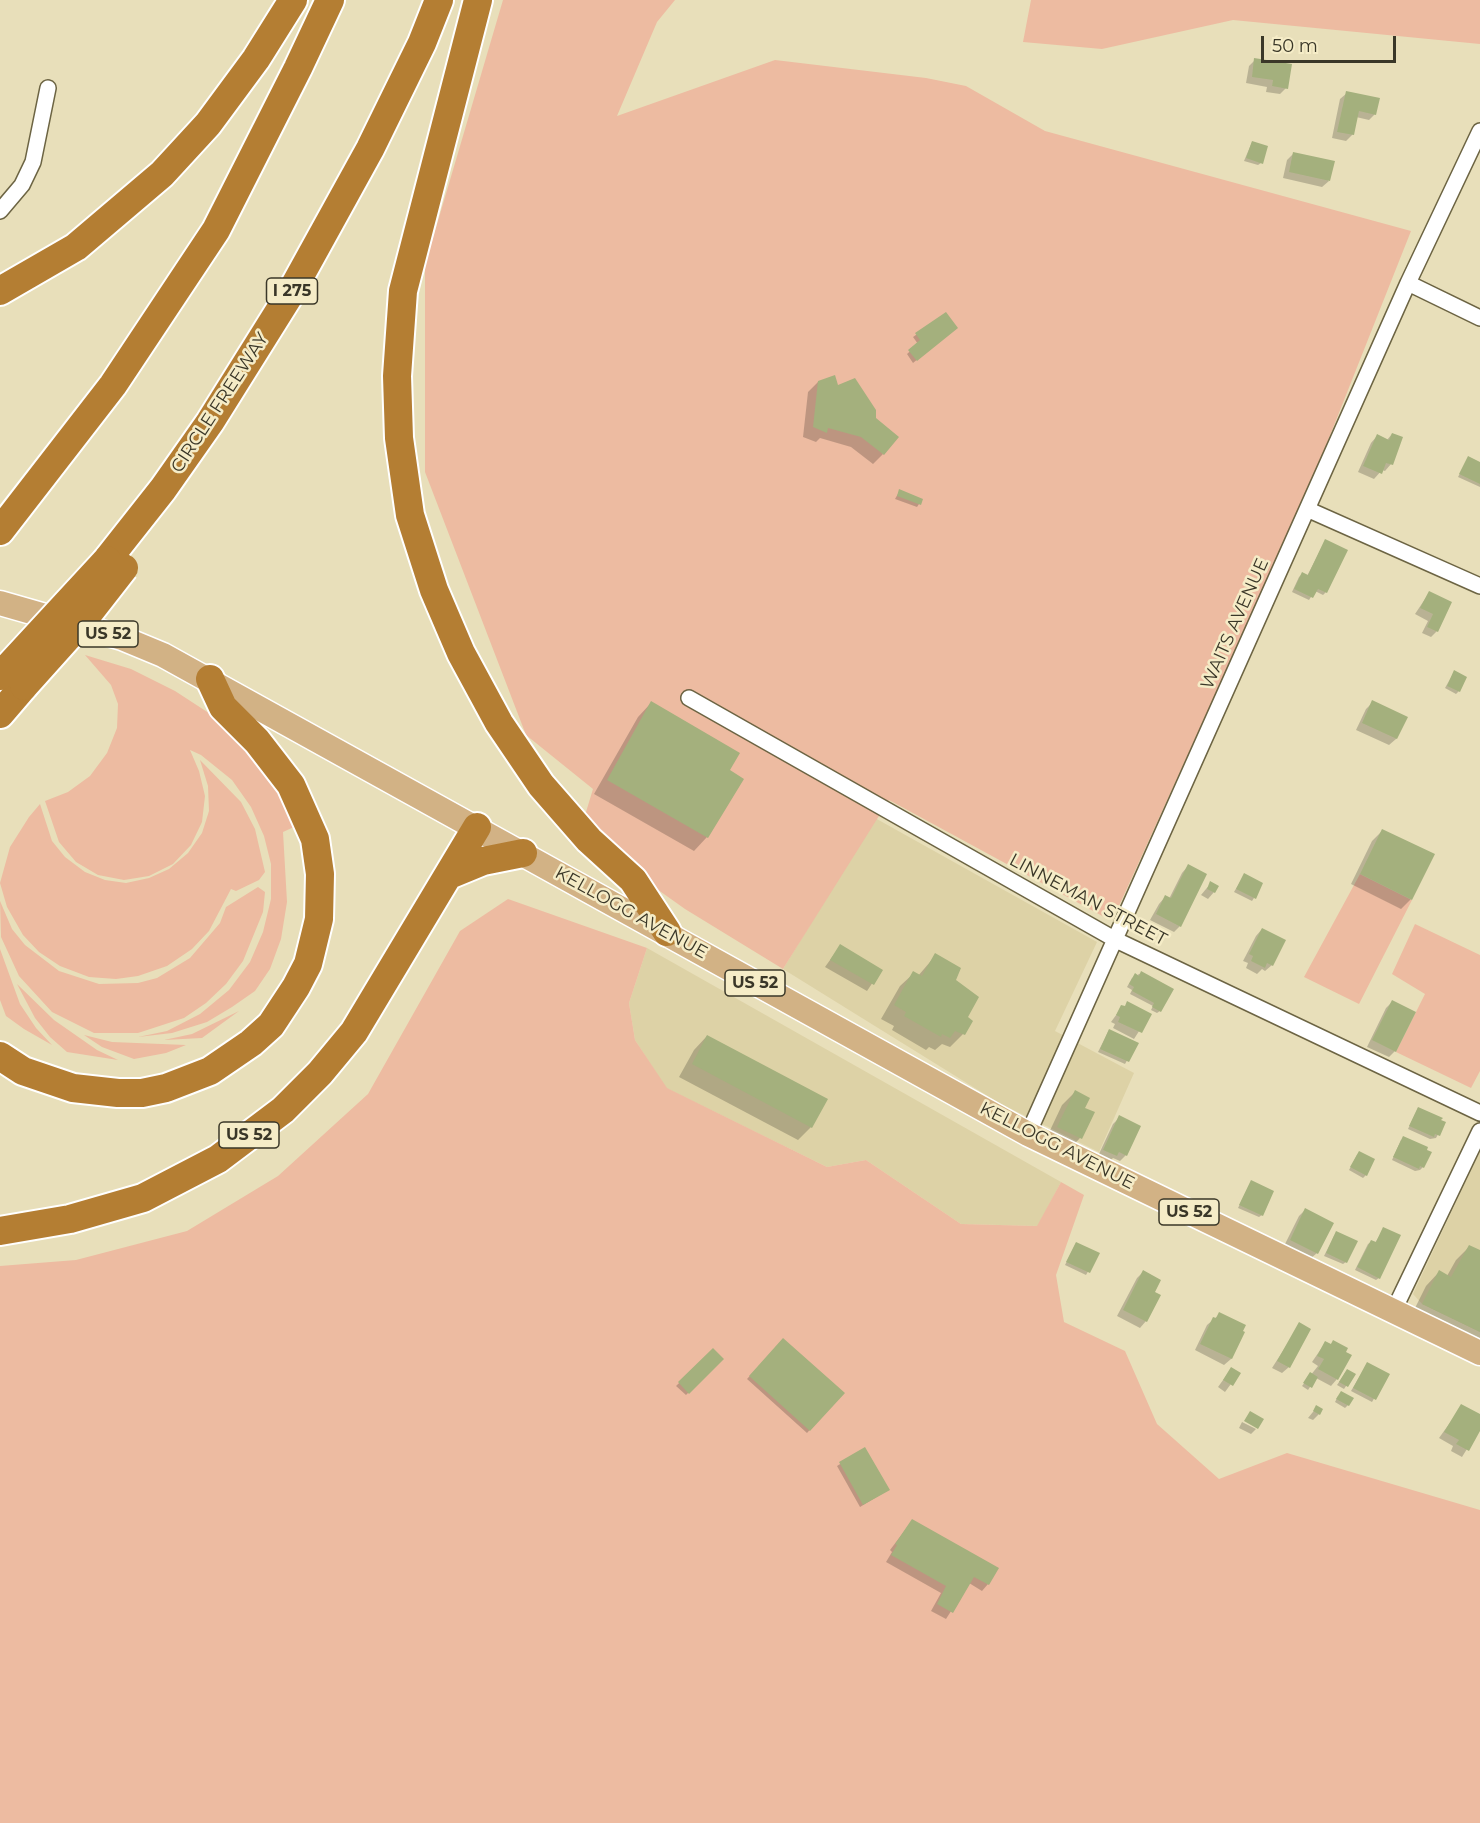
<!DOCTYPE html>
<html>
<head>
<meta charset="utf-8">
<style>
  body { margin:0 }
  #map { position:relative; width:1480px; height:1823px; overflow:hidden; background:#e8dfba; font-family:Montserrat,sans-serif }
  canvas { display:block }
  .scale { position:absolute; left:1261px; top:36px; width:135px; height:27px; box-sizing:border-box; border:3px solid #3a3728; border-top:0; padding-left:8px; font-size:18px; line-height:21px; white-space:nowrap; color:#3a3728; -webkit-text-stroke:4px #f5ecc7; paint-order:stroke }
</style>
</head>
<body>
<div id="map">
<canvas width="1480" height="1823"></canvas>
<div class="scale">50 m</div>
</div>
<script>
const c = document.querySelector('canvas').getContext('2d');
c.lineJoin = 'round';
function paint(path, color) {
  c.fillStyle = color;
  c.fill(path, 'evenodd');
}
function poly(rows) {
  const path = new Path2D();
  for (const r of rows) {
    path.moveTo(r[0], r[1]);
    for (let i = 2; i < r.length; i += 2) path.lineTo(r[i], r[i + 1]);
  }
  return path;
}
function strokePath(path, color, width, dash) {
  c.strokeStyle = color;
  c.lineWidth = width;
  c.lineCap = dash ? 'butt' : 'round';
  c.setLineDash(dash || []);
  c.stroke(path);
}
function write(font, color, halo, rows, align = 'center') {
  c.font = font + ' Montserrat,sans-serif';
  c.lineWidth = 5;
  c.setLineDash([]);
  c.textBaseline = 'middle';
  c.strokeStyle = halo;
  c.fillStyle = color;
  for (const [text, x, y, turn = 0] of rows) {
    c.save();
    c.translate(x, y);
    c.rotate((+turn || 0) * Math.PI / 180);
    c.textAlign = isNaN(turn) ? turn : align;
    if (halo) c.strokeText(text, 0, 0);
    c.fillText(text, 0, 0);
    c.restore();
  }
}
paint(poly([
  [875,818,1097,942,1055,1031,1134,1073,1099,1152,999,1103,783,969],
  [647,948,1061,1182,1038,1226,961,1224,866,1160,827,1167,666,1088,635,1040,629,1003],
  [1480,1151,1480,1332,1422,1304,1413,1294]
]), '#ddd2a6');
paint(poly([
  [503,0,675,0,657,22,617,116,775,60,926,78,966,86,1045,131,1411,231,1308,491,1118,908,1106,918,889,800,783,969,685,909,640,877,583,822,593,789,526,735,425,472,425,265],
  [1031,0,1480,0,1480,44,1233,20,1102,49,1023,42],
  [85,655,131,669,175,691,218,719,257,755,296,820,294,827,283,832,287,902,281,939,270,969,255,991,232,1007,207,1022,172,1033,138,1037,167,1031,200,1014,229,990,250,962,263,932,271,899,271,864,264,836,251,807,232,780,201,755,190,750,199,771,205,796,202,822,191,845,173,864,149,876,124,880,98,875,76,862,59,842,45,801,68,792,90,776,107,753,117,728,118,704,111,685],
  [200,760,241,802,255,829,265,872,259,880,236,891,231,889,209,931,192,949,167,966,138,976,116,979,89,977,60,966,39,952,23,935,7,907,0,883,10,847,29,817,40,804,52,841,65,857,85,872,105,880,126,883,149,878,169,869,188,853,202,833,209,811,208,786],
  [1360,874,1412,900,1359,1004,1304,977],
  [258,887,265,892,263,912,243,961,226,984,206,1003,184,1018,138,1033,94,1033,52,1012,19,976,1,937,0,901,12,929,25,945,59,971,99,984,138,983,157,978,190,958,220,923,226,907],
  [508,899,647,948,629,1003,635,1040,667,1088,827,1167,866,1160,961,1224,1037,1226,1061,1182,1084,1195,1056,1275,1064,1322,1125,1351,1157,1424,1219,1479,1287,1453,1480,1510,1480,1823,0,1823,0,1266,76,1260,187,1231,278,1176,368,1094,460,931],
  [1415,924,1480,955,1480,1071,1471,1088,1396,1052,1425,994,1392,974],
  [0,949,20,1004,36,1028,52,1045,24,1029,6,1016,0,1000],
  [17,984,54,1020,97,1050,118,1060,67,1052,50,1037,35,1018],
  [239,1011,202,1038,164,1040,192,1034],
  [84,1035,112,1042,186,1045,166,1053,134,1059,102,1047]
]), '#edbba1');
paint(poly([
  [1255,60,1286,88,1280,94,1266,92,1267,87,1246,83,1249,66],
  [1347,93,1375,114,1369,120,1356,117,1353,134,1346,141,1332,138,1340,99],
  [1252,142,1261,163,1258,165,1244,161],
  [1293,154,1329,181,1322,187,1283,178,1287,160],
  [946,314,953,330,913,363,907,354,918,344,913,337],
  [818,382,837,387,883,454,873,464,851,447,820,438,816,442,803,437,808,392],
  [1392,434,1391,464,1385,471,1382,470,1374,479,1358,472,1371,443,1377,436,1387,440],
  [1468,458,1480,464,1480,487,1458,477],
  [899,492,921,500,919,504,917,507,895,499],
  [1325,541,1326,592,1323,595,1315,591,1309,600,1292,592,1299,577,1302,574,1307,576],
  [1429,593,1437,631,1431,637,1422,633,1428,621,1415,614],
  [1454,672,1459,691,1456,694,1445,688],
  [1373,702,1406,717,1396,739,1389,745,1356,730,1366,709],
  [651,703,728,771,707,837,694,851,594,794,638,717],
  [1382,831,1411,899,1401,909,1351,884,1372,841],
  [1188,866,1180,926,1174,932,1150,920,1159,904,1165,897,1169,899,1182,873],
  [1244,875,1254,898,1252,901,1234,892],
  [1211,883,1214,892,1208,899,1201,895],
  [1262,929,1272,965,1265,971,1262,969,1257,974,1246,968,1248,963,1243,961,1256,936],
  [840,946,881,970,867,991,825,967],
  [936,955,954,980,966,1017,963,1034,950,1047,942,1044,935,1050,929,1047,926,1050,892,1030,894,1026,881,1019,900,986,914,973,918,976],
  [1141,973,1160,1011,1157,1013,1151,1010,1153,1006,1130,994,1132,990,1127,987,1132,978],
  [1392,1002,1395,1051,1389,1057,1367,1047,1386,1008],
  [1122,1007,1150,1014,1134,1039,1113,1028,1115,1024,1111,1022],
  [1109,1030,1137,1043,1125,1064,1098,1052],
  [707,1036,811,1127,798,1140,679,1077,694,1050],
  [1075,1092,1083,1108,1093,1113,1080,1138,1067,1152,1045,1141,1062,1105],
  [1418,1108,1444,1123,1436,1138,1430,1139,1408,1129],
  [1120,1117,1126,1155,1120,1161,1113,1158,1109,1162,1098,1156,1113,1124],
  [1401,1140,1423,1167,1420,1170,1415,1171,1392,1160],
  [1357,1155,1366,1175,1363,1178,1349,1170],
  [1251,1182,1262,1215,1259,1217,1238,1208],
  [1305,1210,1317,1253,1310,1259,1284,1246,1299,1216],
  [1384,1228,1379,1278,1376,1280,1355,1270,1368,1244,1371,1242,1375,1243],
  [1334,1236,1346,1262,1343,1264,1324,1256],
  [1076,1243,1098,1254,1086,1275,1065,1265],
  [1469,1247,1480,1252,1480,1351,1410,1318,1426,1286,1439,1272,1447,1276,1456,1260],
  [1143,1272,1153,1292,1146,1321,1140,1328,1117,1316,1137,1278],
  [1220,1314,1243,1333,1231,1359,1224,1365,1195,1350,1207,1325],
  [1300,1324,1289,1367,1282,1373,1272,1368],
  [783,1340,843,1393,807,1433,747,1379],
  [1333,1342,1337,1379,1331,1386,1316,1378,1308,1390,1302,1386,1318,1366,1312,1362,1325,1343,1330,1345],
  [713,1350,722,1359,686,1395,676,1386],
  [1367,1364,1388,1375,1372,1402,1351,1391],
  [1231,1369,1239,1373,1225,1392,1218,1387],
  [1345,1373,1354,1374,1344,1389,1337,1385],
  [1338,1396,1348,1405,1345,1408,1335,1402],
  [1462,1406,1480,1415,1480,1428,1462,1457,1451,1451,1453,1446,1439,1438],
  [1317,1407,1319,1414,1313,1420,1308,1418],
  [1242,1422,1256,1429,1251,1434,1239,1428],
  [864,1449,888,1490,860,1507,837,1466],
  [912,1521,988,1584,982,1591,969,1583,946,1619,931,1611,941,1593,886,1562,892,1552,890,1550]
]), '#0003');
paint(poly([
  [1254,58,1292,64,1288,89,1272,86,1273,80,1252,77],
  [1346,91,1380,98,1376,115,1359,111,1354,135,1337,132],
  [1252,141,1268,146,1263,164,1246,158],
  [1293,152,1335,161,1330,181,1289,172],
  [946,312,958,328,917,361,908,350,920,340,915,333],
  [835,375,838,385,855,378,876,410,876,418,899,437,884,455,861,437,828,428,827,433,813,427,818,381],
  [1392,433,1403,437,1393,465,1386,463,1382,474,1363,466,1377,434,1389,440],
  [1468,456,1480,462,1480,484,1459,474],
  [899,489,923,499,921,505,897,496],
  [1325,539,1348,550,1327,593,1318,589,1313,598,1294,589,1302,572,1308,575],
  [1429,591,1452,602,1438,632,1427,627,1433,614,1420,608],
  [1454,670,1467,677,1460,692,1447,686],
  [1372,700,1408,717,1397,739,1362,723],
  [651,701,740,753,730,770,744,779,708,838,607,780],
  [1382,829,1435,854,1412,900,1360,874],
  [1188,864,1207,874,1181,927,1156,914,1165,895,1171,898],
  [1244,873,1263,883,1256,899,1236,889],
  [1210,881,1219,886,1215,893,1207,889],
  [1262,928,1286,940,1273,966,1267,963,1265,968,1251,961,1253,956,1249,954],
  [840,944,883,970,874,985,830,960],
  [935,953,961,968,956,980,979,997,968,1017,973,1021,965,1035,955,1031,950,1038,942,1034,941,1037,904,1016,906,1012,894,1005,913,971,922,976],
  [1141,971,1174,989,1161,1012,1152,1007,1154,1003,1132,991,1134,987,1129,984,1135,973,1139,976],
  [1392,1000,1416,1012,1396,1052,1372,1040],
  [1127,1001,1152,1014,1142,1033,1118,1022,1120,1017,1116,1015,1121,1005,1125,1006],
  [1109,1029,1139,1043,1129,1062,1100,1049],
  [707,1035,828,1099,812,1128,692,1064],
  [1075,1090,1090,1098,1085,1108,1095,1112,1082,1139,1057,1127],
  [1418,1107,1443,1118,1441,1120,1446,1122,1440,1136,1435,1134,1434,1137,1409,1126],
  [1119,1115,1141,1126,1127,1156,1119,1152,1117,1156,1103,1150],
  [1403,1136,1428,1147,1427,1150,1432,1152,1424,1168,1420,1166,1419,1169,1393,1157],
  [1359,1151,1375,1159,1367,1176,1350,1167],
  [1251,1180,1274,1191,1263,1216,1239,1205],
  [1305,1208,1334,1223,1318,1254,1290,1240],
  [1383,1227,1401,1235,1380,1279,1357,1267,1371,1240,1376,1242],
  [1336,1231,1358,1241,1347,1263,1326,1253],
  [1076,1242,1100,1253,1090,1273,1066,1262],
  [1469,1245,1480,1250,1480,1332,1422,1304,1439,1270,1451,1277],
  [1143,1270,1161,1280,1155,1292,1161,1295,1147,1322,1123,1310],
  [1219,1312,1246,1325,1243,1331,1245,1332,1232,1359,1200,1344,1213,1317,1216,1318],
  [1299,1322,1311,1329,1290,1368,1277,1361],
  [783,1338,845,1393,810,1431,749,1376],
  [1333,1340,1348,1348,1346,1352,1352,1355,1338,1380,1318,1369,1324,1359,1317,1356,1325,1341,1331,1344],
  [713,1348,724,1359,689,1394,678,1382],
  [1367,1362,1390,1374,1376,1400,1353,1388],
  [1231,1367,1241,1373,1233,1386,1223,1380],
  [1347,1369,1356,1374,1348,1387,1339,1382],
  [1310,1372,1318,1377,1312,1388,1303,1383],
  [1341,1391,1354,1398,1349,1406,1336,1399],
  [1461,1404,1480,1414,1480,1431,1469,1451,1456,1444,1459,1440,1444,1432],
  [1316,1405,1323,1409,1320,1415,1313,1411],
  [1250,1411,1264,1419,1258,1429,1244,1421],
  [865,1447,890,1490,863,1505,839,1462],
  [912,1519,999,1568,989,1585,974,1577,953,1613,937,1604,946,1586,891,1555,897,1545,895,1544]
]), '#a4b07d');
const minor = poly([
  [0,211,22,185,33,162,48,88],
  [1408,283,1480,318],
  [1309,510,1480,586],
  [689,698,1116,940,1480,1113],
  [1028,1134,1408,283,1480,131],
  [1393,1312,1480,1131]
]);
const primary = poly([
  [0,603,122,638,163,655,1028,1134,1480,1353]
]);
const motorway = poly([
  [478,0,403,291,397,376,399,438,410,515,434,590,461,653,499,723,541,785,589,840,633,880,667,932],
  [0,291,76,247,162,174,208,124,256,59,293,0],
  [0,531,113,385,216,230,298,68,330,0],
  [107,560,163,489,210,422,290,294,370,149,422,43,439,0],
  [0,714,24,686],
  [449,875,483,861,523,853],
  [0,1056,23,1071,73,1088,118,1093,142,1093,166,1088,210,1071,251,1043,271,1025,296,987,308,964,319,919,320,874,315,839,291,785,257,741,223,707,210,679],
  [0,1231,70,1219,143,1198,218,1159,283,1110,320,1073,354,1032,477,827]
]);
strokePath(minor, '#6c6443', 18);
strokePath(primary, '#fff', 27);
strokePath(motorway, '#fff', 32);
strokePath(minor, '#fff', 15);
strokePath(primary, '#d2b285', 24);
strokePath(motorway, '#b47e33', 28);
const motorwayBridge = poly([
  [0,676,107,560],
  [24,686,85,618,124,568]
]);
strokePath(motorwayBridge, '#fff', 32, []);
strokePath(motorwayBridge, '#b47e33', 28);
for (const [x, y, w] of [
  [292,291,51],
  [108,634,60],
  [755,983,60],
  [249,1135,60],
  [1189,1212,60]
]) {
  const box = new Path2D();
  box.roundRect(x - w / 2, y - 13, w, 26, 4.5);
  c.fillStyle = '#f5ecc7';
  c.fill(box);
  strokePath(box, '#3a3728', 1.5);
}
write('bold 16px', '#3a3728', null, [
  ["I 275",292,291],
  ["US 52",108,634],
  ["US 52",755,983],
  ["US 52",249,1135],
  ["US 52",1189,1212]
]);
write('18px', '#3a3728', '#f5ecc7', [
  ["CIRCLE FREEWAY",220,403,-57],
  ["WAITS AVENUE",1235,624,-66],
  ["LINNEMAN STREET",1088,900,28],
  ["KELLOGG AVENUE",631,913,29],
  ["KELLOGG AVENUE",1057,1146,27]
]);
</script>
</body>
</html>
